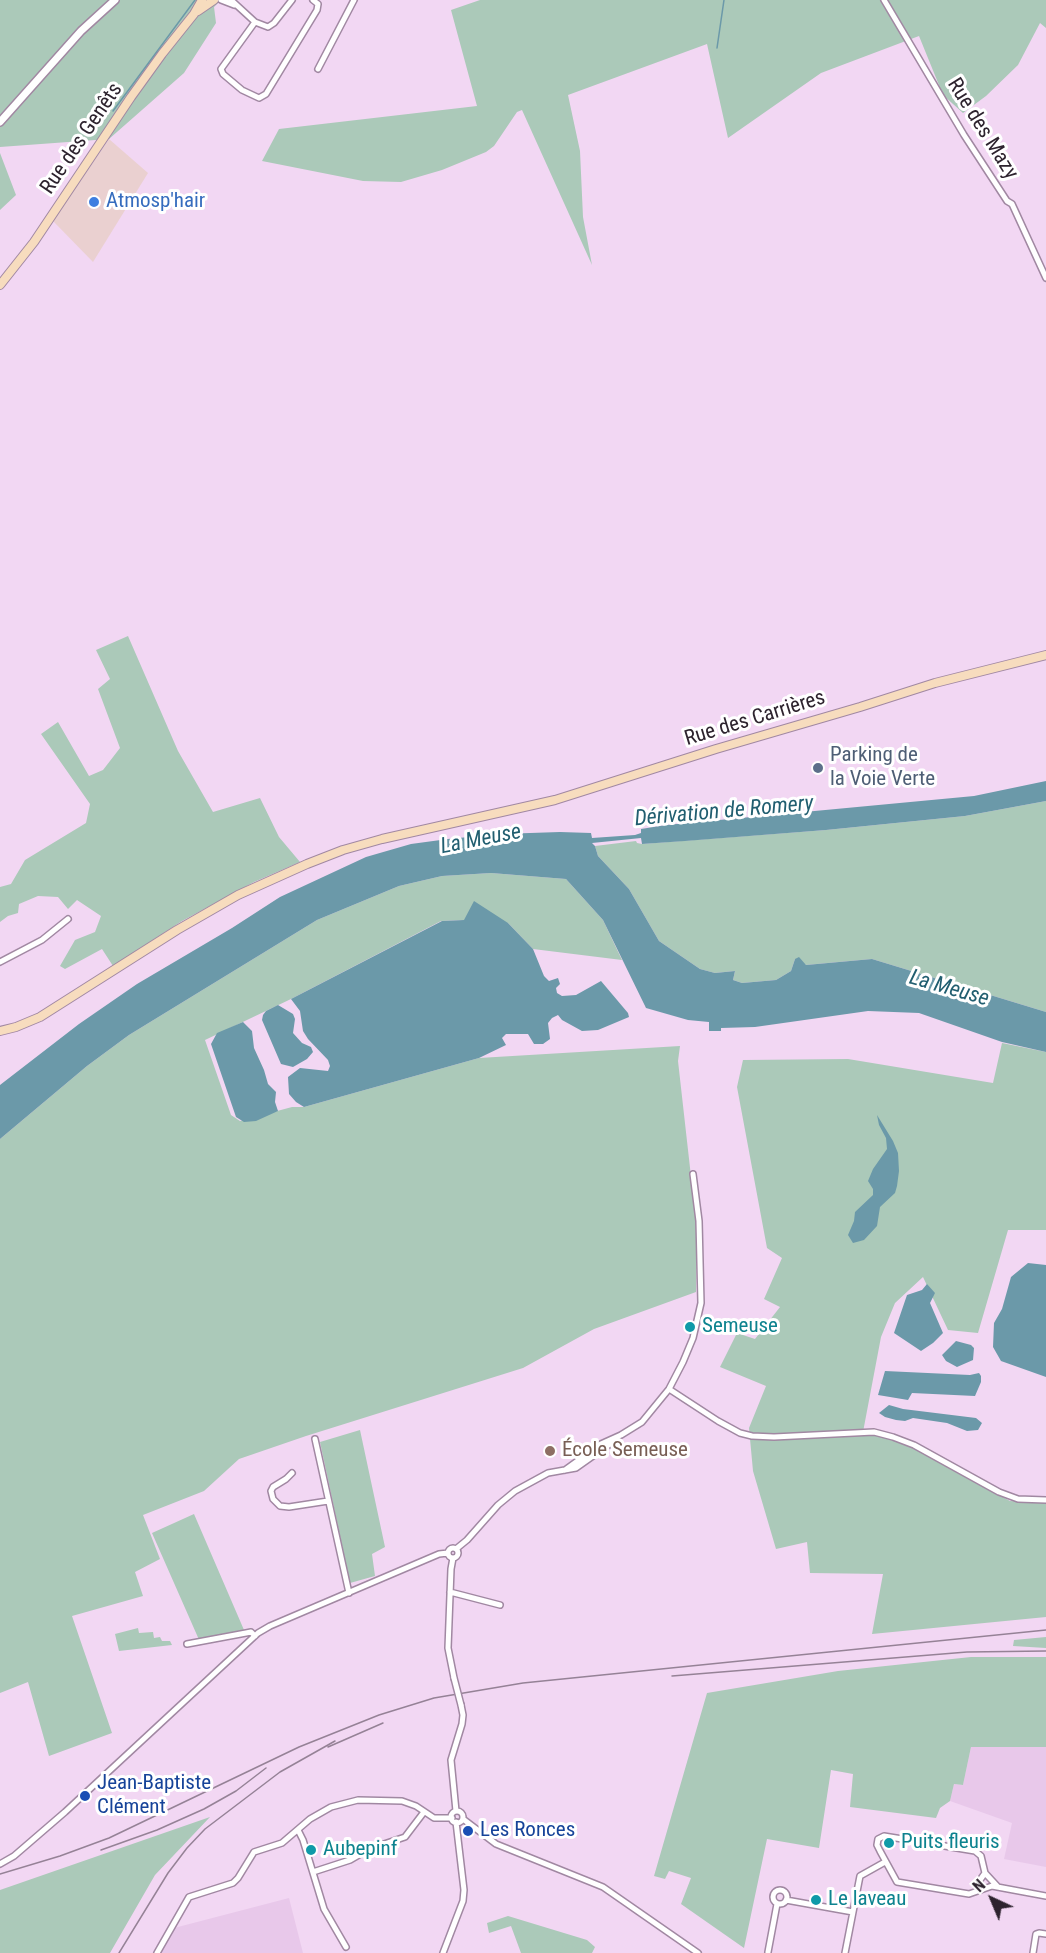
<!DOCTYPE html>
<html>
<head>
<meta charset="utf-8">
<style>
  body { margin:0 }
  #map { position:relative; width:1046px; height:1953px; overflow:hidden; background:#f2d7f3; font-family:"Roboto Condensed",sans-serif }
  canvas { display:block }
  .north { position:absolute; left:962px; top:1869px; width:60px; height:60px; -webkit-text-stroke:4px #fff; paint-order:stroke; rotate:316deg; font-size:16px; font-weight:700; line-height:24px; text-align:center; color:#2d232e }
  .north::after { content:''; display:block; margin:auto; width:21px; height:27px; background:#2d232e; clip-path:polygon(50% 0,100% 100%,50% 72%,0 100%) }
</style>
</head>
<body>
<div id="map">
<canvas width="1046" height="1953"></canvas>
<div class="north">N</div>
</div>
<script>
const c = document.querySelector('canvas').getContext('2d');
c.lineJoin = 'round';
function paint(path, color) {
  c.fillStyle = color;
  c.fill(path, 'evenodd');
}
function poly(rows) {
  const path = new Path2D();
  for (const r of rows) {
    if (r.length === 3) {
      path.moveTo(r[0] + r[2], r[1]);
      path.arc(r[0], r[1], r[2], 0, 2 * Math.PI);
      continue;
    }
    path.moveTo(r[0], r[1]);
    for (let i = 2; i < r.length; i += 2) path.lineTo(r[i], r[i + 1]);
  }
  return path;
}
function strokePath(path, color, width, dash) {
  c.strokeStyle = color;
  c.lineWidth = width;
  c.lineCap = dash ? 'butt' : 'round';
  c.setLineDash(dash || []);
  c.stroke(path);
}
function write(font, color, halo, rows, align = 'center') {
  c.font = font + ' "Roboto Condensed",sans-serif';
  c.lineWidth = 6;
  c.setLineDash([]);
  c.textBaseline = 'middle';
  c.strokeStyle = halo;
  c.fillStyle = color;
  for (const [text, x, y, turn = 0] of rows) {
    c.save();
    c.translate(x, y);
    c.rotate((+turn || 0) * Math.PI / 180);
    c.textAlign = isNaN(turn) ? turn : align;
    if (halo) c.strokeText(text, 0, 0);
    c.fillText(text, 0, 0);
    c.restore();
  }
}
paint(poly([
  [109,139,148,173,93,262,53,221]
]), '#ead0d0');
paint(poly([
  [971,1747,1046,1747,1046,1867,1004,1859,1012,1823,950,1801,954,1784,963,1785],
  [289,1898,303,1953,156,1953,174,1928]
]), '#e8c8ea');
paint(poly([
  [0,0,221,0,214,7,216,23,184,73,109,139,0,147],
  [480,0,1046,0,1046,28,1040,23,1018,65,986,96,963,113,943,95,919,36,821,73,728,138,707,44,568,95,580,151,583,217,592,265,522,110,517,112,494,146,486,152,442,170,401,182,363,181,262,161,279,129,477,106,451,10],
  [0,153,16,195,0,210],
  [128,636,178,751,213,812,260,798,279,837,300,862,254,882,182,921,113,966,102,949,65,969,60,966,75,940,95,932,101,916,77,900,68,909,58,897,38,896,19,904,18,913,8,916,0,922,0,887,11,884,25,860,86,823,90,804,41,734,58,722,89,776,103,770,120,748,98,689,110,679,96,650],
  [1046,801,1046,1012,872,959,806,965,795,959,791,971,776,980,742,983,733,980,735,971,715,973,700,969,659,941,629,889,598,856,595,846,636,841,637,843,642,844,826,830,965,816],
  [491,873,566,879,603,920,622,960,533,949,508,923,464,920,441,921,291,999,205,1040,231,1115,240,1121,292,1107,304,1107,479,1058,680,1046,678,1061,697,1230,696,1292,594,1329,523,1368,306,1436,239,1459,204,1491,143,1515,160,1559,135,1572,143,1596,72,1616,112,1733,49,1756,28,1682,0,1693,0,1139,87,1066,129,1035,317,920,399,886,442,876],
  [1002,1043,1046,1052,1046,1230,1008,1230,978,1333,948,1330,923,1277,895,1303,881,1337,863,1432,895,1438,1010,1501,1046,1503,1046,1617,872,1634,883,1574,810,1573,807,1542,776,1549,753,1471,749,1428,766,1386,720,1367,737,1333,755,1339,780,1307,764,1299,782,1258,767,1248,737,1087,743,1060,848,1059,993,1083],
  [360,1430,385,1547,372,1554,375,1576,350,1583,320,1442],
  [194,1514,244,1630,200,1642,152,1533],
  [138,1628,139,1633,153,1632,154,1638,160,1637,162,1641,170,1641,172,1645,119,1651,115,1634],
  [1046,1637,1046,1648,1013,1646,1014,1640],
  [971,1657,1046,1657,1046,1747,971,1747,963,1785,954,1784,950,1801,940,1808,936,1818,850,1807,853,1774,831,1770,819,1848,767,1839,744,1948,681,1904,691,1878,669,1871,665,1879,654,1876,707,1693,838,1671],
  [210,1817,155,1875,110,1953,0,1953,0,1890],
  [508,1916,587,1940,595,1947,592,1953,521,1953,511,1926,489,1933,487,1923]
]), '#abc9b9');
paint(poly([
  [1046,781,1046,801,965,816,826,830,685,841,642,844,641,838,592,843,595,846,598,856,629,889,659,941,700,969,715,973,735,971,733,980,742,983,776,980,791,971,795,959,799,957,806,965,872,959,1046,1012,1046,1052,1002,1042,919,1013,868,1011,755,1027,721,1028,721,1031,709,1031,709,1022,688,1020,646,1008,603,920,566,879,491,873,442,876,399,886,317,920,129,1035,87,1066,0,1139,0,1085,79,1024,137,984,232,928,280,897,366,857,411,844,448,839,500,834,560,832,591,833,592,838,635,835,641,833,641,829,666,825,974,796],
  [474,901,508,923,533,949,544,976,549,981,558,978,560,984,556,988,557,993,562,996,576,995,601,981,628,1013,629,1017,598,1030,582,1031,562,1020,558,1015,552,1018,548,1023,550,1039,543,1044,534,1044,528,1034,506,1034,502,1038,506,1045,479,1058,304,1107,296,1102,289,1094,288,1077,300,1068,328,1071,330,1066,328,1060,308,1039,303,1031,300,1011,291,999,442,921,464,920],
  [278,1005,293,1014,295,1019,293,1033,302,1043,311,1047,313,1052,307,1059,293,1067,281,1064,262,1020,263,1015,266,1011],
  [243,1022,252,1031,254,1048,264,1070,268,1084,276,1092,275,1102,278,1111,256,1121,244,1122,236,1117,211,1044,217,1033],
  [877,1115,893,1141,898,1153,899,1171,897,1186,895,1193,880,1207,877,1226,864,1240,853,1243,848,1235,854,1221,855,1212,873,1195,873,1189,868,1181,873,1169,887,1149,886,1138,879,1125],
  [1028,1263,1046,1265,1046,1377,1001,1361,993,1347,994,1323,1002,1309,1011,1277],
  [927,1284,935,1293,930,1303,943,1333,933,1343,921,1351,894,1333,907,1295,922,1290],
  [956,1341,971,1345,974,1348,973,1360,957,1367,946,1361,942,1355],
  [885,1371,970,1375,979,1373,981,1376,981,1382,975,1396,912,1393,908,1400,878,1395],
  [889,1405,903,1409,976,1418,982,1423,978,1430,967,1431,947,1423,913,1418,905,1421,896,1420,885,1417,879,1413]
]), '#6b99a9');
strokePath(poly([
  [717,48,724,0],
  [113,111,195,0]
]), '#6b99a9', 1.5);
const minor = poly([
  [221,0,234,5],
  [231,0,255,22,268,27,274,23,292,0],
  [884,0,964,135,1007,201,1012,204,1046,278],
  [255,22,221,69,223,74,242,90,259,98,266,94,317,10,318,4,313,0],
  [318,69,354,0],
  [0,962,42,940,68,919],
  [669,1389,718,1421,740,1433,752,1436,774,1437,874,1432,893,1437,914,1445,999,1492,1018,1499,1046,1500],
  [315,1439,349,1593],
  [565,1470,601,1444,621,1435,642,1422,669,1389,683,1362,693,1338,701,1303,699,1221,693,1174],
  [292,1473,286,1479,273,1487,271,1491,273,1499,280,1506,289,1507,328,1501],
  [453,1553,5],
  [456,1549,467,1540,498,1505,515,1491,548,1473,576,1468,617,1439],
  [453,1558,451,1569,448,1648,454,1678],
  [450,1592,500,1605],
  [187,1644,246,1633,251,1632,255,1636],
  [456,1811,451,1760,462,1724,463,1715,461,1705],
  [457,1817,6],
  [463,1819,496,1844,603,1887,698,1953],
  [298,1830,303,1840,324,1909,346,1947],
  [0,1864,14,1856,65,1812,258,1633,270,1626,439,1554,448,1553],
  [313,1872,350,1860,369,1849,405,1837,424,1812],
  [997,1886,985,1873,981,1856,975,1851,884,1836,878,1839,877,1845,880,1851,897,1882,969,1894,992,1886,1046,1896],
  [979,1890,980,1880,985,1873],
  [780,1897,7],
  [786,1900,853,1912],
  [768,1952,777,1904],
  [157,1953,189,1897,233,1883,238,1878,254,1852,282,1843,310,1819,331,1807,358,1800,402,1801,416,1806,434,1818,452,1818],
  [443,1953,463,1901,464,1890,456,1822],
  [845,1953,860,1876,885,1862],
  [1033,1953,1036,1934,1039,1933,1046,1934]
]);
const tertiary = poly([
  [0,122,81,31,115,0]
]);
const secondary = poly([
  [198,11,214,0],
  [0,285,34,242,131,97,162,54,194,14,202,0],
  [0,1031,16,1027,40,1017,177,930,238,895,307,864,343,850,382,839,555,800,716,749,860,707,935,683,1046,655]
]);
strokePath(minor, '#a188a2', 8);
strokePath(tertiary, '#a188a2', 10);
strokePath(secondary, '#a188a2', 10);
strokePath(minor, '#fff', 5);
strokePath(tertiary, '#fff', 7);
strokePath(secondary, '#f7dcbe', 8);
strokePath(poly([
  [672,1676,967,1652,1046,1651],
  [328,1747,383,1723],
  [101,1850,157,1830,204,1809,236,1791,266,1768],
  [0,1874,60,1856,109,1838,299,1747,379,1715,434,1698,523,1683,1046,1630],
  [119,1953,168,1873,187,1848,205,1829,280,1772,335,1741]
]), '#958296', 1.5);
const minorBridge = poly([
  [454,1678,461,1705]
]);
strokePath(minorBridge, '#a188a2', 8, []);
strokePath(minorBridge, '#fff', 5);
for (const [x, y, r, color] of [
  [94,202,6,"#3f7fe0"],
  [818,768,6,"#5c6f8a"],
  [690,1327,6,"#0f9aa8"],
  [550,1451,6,"#8d6e63"],
  [85,1796,6,"#1a4fb4"],
  [468,1831,6,"#1a4fb4"],
  [889,1843,6,"#0f9aa8"],
  [311,1850,6,"#0f9aa8"],
  [816,1900,6,"#0f9aa8"]
]) {
  const dot = new Path2D();
  dot.arc(x, y, r, 0, 2 * Math.PI);
  c.fillStyle = color;
  c.fill(dot);
  strokePath(dot, '#fff', 2);
}
write('21px', '#2d232e', '#fff', [
  ["Rue des Mazy",982,129,58],
  ["Rue des Genêts",82,139,-56],
  ["Rue des Carrières",755,719,-17]
]);
write('21px', '#366cbe', '#fff', [
  ["Atmosp'hair",106,202]
], 'left');
write('21px', '#4e5e75', '#fff', [
  ["Parking de",830,756],
  ["la Voie Verte",830,780]
], 'left');
write('21px', '#0d838f', '#fff', [
  ["Semeuse",702,1327],
  ["Puits fleuris",901,1843],
  ["Aubepinf",323,1850],
  ["Le laveau",828,1900]
], 'left');
write('21px', '#785e54', '#fff', [
  ["École Semeuse",562,1451]
], 'left');
write('21px', '#164399', '#fff', [
  ["Jean-Baptiste",97,1784],
  ["Clément",97,1808],
  ["Les Ronces",480,1831]
], 'left');
write('italic 22px', '#215e70', '#fff', [
  ["Dérivation de Romery",724,812,-5],
  ["La Meuse",481,840,-11],
  ["La Meuse",949,989,16]
]);
</script>
</body>
</html>
